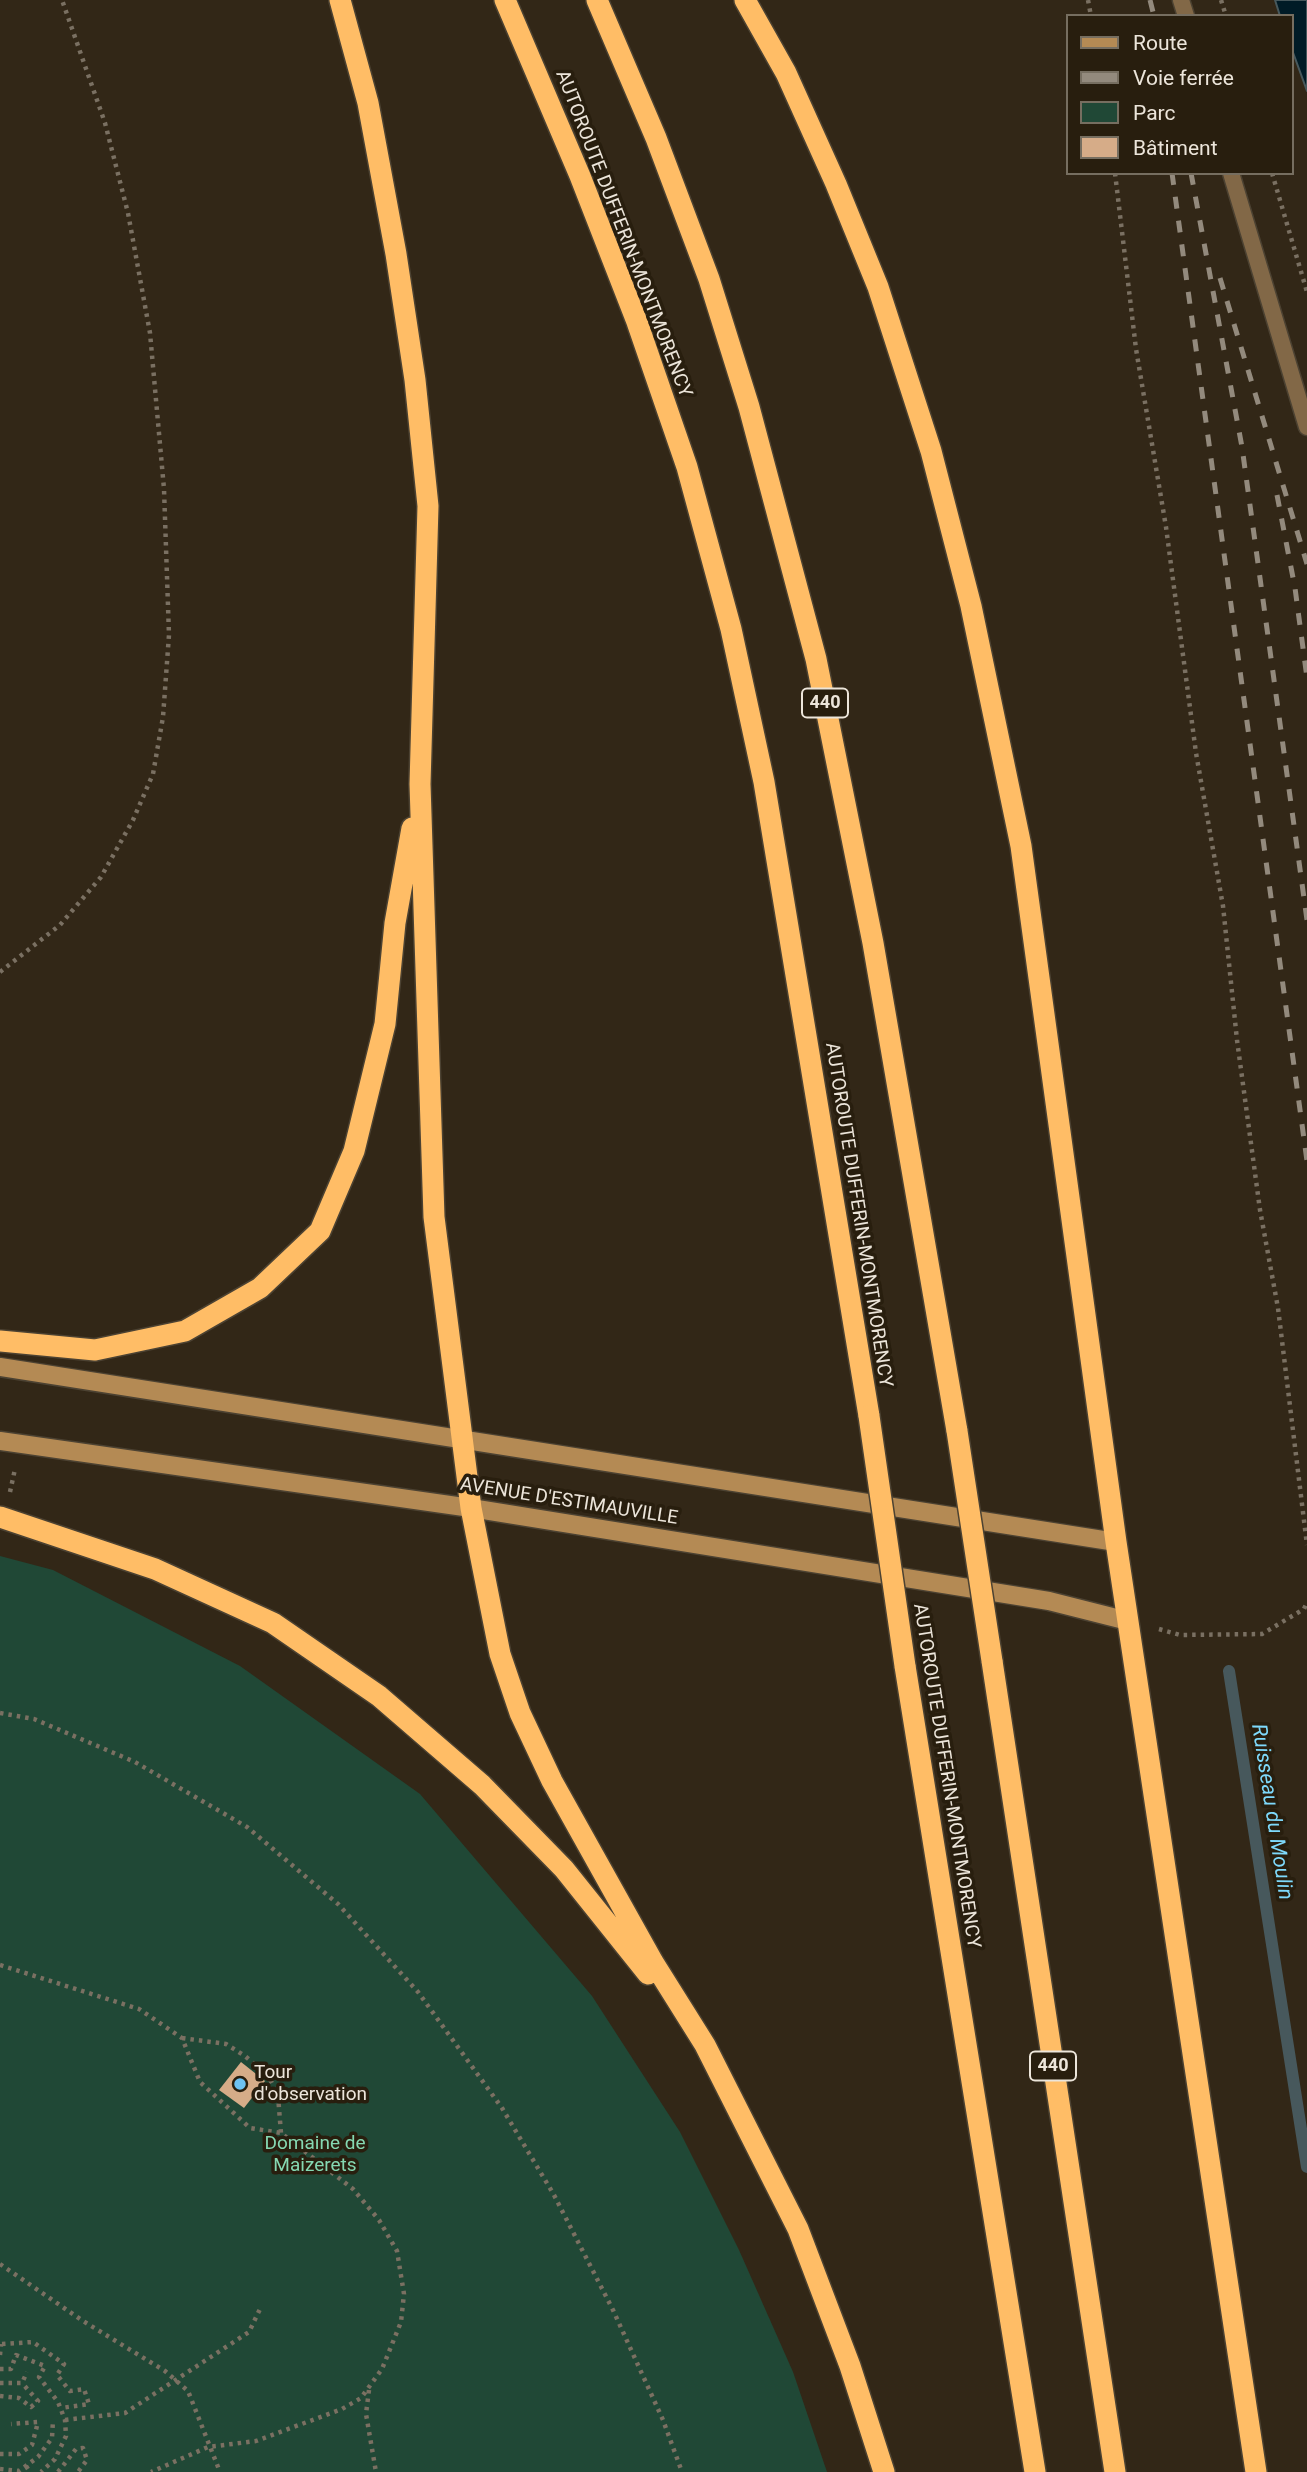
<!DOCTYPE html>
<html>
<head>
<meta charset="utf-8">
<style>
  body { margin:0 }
  #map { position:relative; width:1307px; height:2472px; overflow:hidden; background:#322717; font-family:Roboto,sans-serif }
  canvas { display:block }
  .legend { position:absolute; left:1066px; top:14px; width:228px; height:161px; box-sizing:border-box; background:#281e0e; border:2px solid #766e60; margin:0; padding:9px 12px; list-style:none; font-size:21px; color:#ece5da }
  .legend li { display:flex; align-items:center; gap:14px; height:35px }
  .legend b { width:35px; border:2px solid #766e60 }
</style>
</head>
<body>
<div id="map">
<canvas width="1307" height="2472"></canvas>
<ul class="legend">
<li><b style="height:9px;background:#b48a54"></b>Route</li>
<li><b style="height:9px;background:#938a7d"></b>Voie ferrée</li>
<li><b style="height:19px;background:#204836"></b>Parc</li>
<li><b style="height:19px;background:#d6ac88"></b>Bâtiment</li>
</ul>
</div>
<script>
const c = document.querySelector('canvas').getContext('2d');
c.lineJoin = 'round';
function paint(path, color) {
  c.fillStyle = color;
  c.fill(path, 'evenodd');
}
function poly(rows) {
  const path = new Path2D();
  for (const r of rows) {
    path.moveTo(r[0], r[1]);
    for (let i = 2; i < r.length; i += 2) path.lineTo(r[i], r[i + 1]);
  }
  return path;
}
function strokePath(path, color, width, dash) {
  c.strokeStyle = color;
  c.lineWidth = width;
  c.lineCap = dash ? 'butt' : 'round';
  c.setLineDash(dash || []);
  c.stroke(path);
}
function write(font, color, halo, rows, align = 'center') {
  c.font = font + ' Roboto,sans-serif';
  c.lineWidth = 7;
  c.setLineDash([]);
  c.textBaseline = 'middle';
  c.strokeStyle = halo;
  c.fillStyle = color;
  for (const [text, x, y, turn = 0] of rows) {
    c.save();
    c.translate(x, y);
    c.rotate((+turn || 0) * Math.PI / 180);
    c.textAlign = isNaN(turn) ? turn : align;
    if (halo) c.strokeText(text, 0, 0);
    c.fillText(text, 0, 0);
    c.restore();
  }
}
paint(poly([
  [0,1556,53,1570,240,1666,420,1794,592,1996,680,2132,739,2250,793,2372,827,2472,0,2472]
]), '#204836');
const water = poly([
  [1275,0,1307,0,1307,91,1291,47,1291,16,1280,16,1275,0]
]);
paint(water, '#001b26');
strokePath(water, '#47585c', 2);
strokePath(poly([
  [1229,1671,1307,2167]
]), '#47585c', 12);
paint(poly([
  [241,2062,265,2081,244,2108,219,2090]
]), '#d6ac88');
const lane = poly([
  [1181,0,1186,16],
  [1231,173,1307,427]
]);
const secondary = poly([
  [0,1367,1116,1542],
  [0,1441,471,1508,1049,1601,1128,1621]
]);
const highway = poly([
  [340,0,368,103,396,254,415,380,428,506,420,784,434,1217,471,1508,500,1654,520,1713,552,1781,653,1962,705,2045,798,2229,850,2366,884,2472],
  [505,0,580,176,637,322,687,467,731,629,764,782,869,1416],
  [597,0,656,138,709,279,749,407,816,659,873,943,957,1431],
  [745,0,786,73,836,184,878,287,931,451,971,606,1021,846,1116,1542,1256,2472],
  [0,1341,95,1350,185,1331,260,1288,320,1231,354,1151,385,1024,395,923,412,828],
  [0,1517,155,1569,273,1623,379,1696,482,1785,564,1869,648,1974],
  [992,1661,1115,2472],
  [905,1666,1035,2472]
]);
strokePath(lane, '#4c4232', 19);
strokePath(secondary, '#4c4232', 21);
strokePath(highway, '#4c4232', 24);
strokePath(poly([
  [1088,0,1091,16],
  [1221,0,1226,16],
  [1115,173,1136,349,1166,527,1196,753,1223,906,1237,1040,1260,1210,1278,1308,1307,1545],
  [1272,173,1307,292],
  [0,972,60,925,101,877,133,820,153,774,163,717,169,635,164,489,150,333,128,213,105,123,62,0],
  [10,1492,15,1469],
  [1159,1629,1180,1635,1262,1634,1304,1609,1307,1602],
  [0,1713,34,1719,135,1762,247,1827,338,1904,418,1992,502,2108,554,2195,613,2310,663,2420,682,2472],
  [0,1965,139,2009,182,2038,200,2082,250,2128,281,2133,353,2189,379,2220,397,2251,404,2294,401,2322,382,2369,361,2398,342,2409,256,2441,208,2447,151,2472],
  [182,2038,226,2044,245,2056,269,2077,278,2096,281,2133],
  [0,2264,83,2321,165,2371,188,2391,220,2472],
  [2,2344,33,2342,64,2364,57,2375,70,2391,84,2389,89,2404,61,2408],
  [0,2355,1,2344],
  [0,2369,11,2369,16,2355,45,2366,39,2377,58,2402,65,2420,66,2436,55,2459,41,2472],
  [0,2383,22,2383,27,2372],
  [369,2390,366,2414,376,2472],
  [0,2396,19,2398,31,2407,38,2401,22,2383],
  [65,2420,125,2413,249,2332,260,2309],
  [0,2454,19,2454,32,2445,38,2422,11,2424],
  [26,2466,30,2472],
  [0,2469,19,2471,38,2457,52,2438,53,2420],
  [58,2472,76,2449,83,2448,87,2460,78,2472]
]), '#7a7062', 4.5, [3.5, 5]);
strokePath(lane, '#826847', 16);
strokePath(secondary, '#b48a54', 18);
strokePath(highway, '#ffbd66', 21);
strokePath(poly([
  [1150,0,1154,16],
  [1172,173,1307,1161],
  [1191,173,1242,447,1307,920],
  [1220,278,1307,564],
  [1277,495,1295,588,1307,678]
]), '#938a7d', 5, [12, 12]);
const highwayBridge = poly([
  [869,1416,905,1666],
  [957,1431,992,1661]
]);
strokePath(highwayBridge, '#4c4232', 24, []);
strokePath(highwayBridge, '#ffbd66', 21);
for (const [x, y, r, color] of [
  [240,2084,7,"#6dc2f3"]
]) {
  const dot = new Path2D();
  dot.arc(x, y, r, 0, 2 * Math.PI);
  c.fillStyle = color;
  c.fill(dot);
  strokePath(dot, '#281e0e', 2.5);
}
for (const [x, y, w] of [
  [825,703,46],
  [1053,2066,46]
]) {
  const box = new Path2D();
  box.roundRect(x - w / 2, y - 14.5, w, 29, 5);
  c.fillStyle = '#281e0e';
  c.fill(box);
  strokePath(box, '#ece5da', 2);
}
write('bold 18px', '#ece5da', null, [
  ["440",825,703],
  ["440",1053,2066]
]);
write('19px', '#ece5da', '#281e0e', [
  ["AUTOROUTE DUFFERIN-MONTMORENCY",623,234,69],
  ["AUTOROUTE DUFFERIN-MONTMORENCY",858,1215,81],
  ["AVENUE D'ESTIMAUVILLE",569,1502,9],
  ["AUTOROUTE DUFFERIN-MONTMORENCY",946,1776,81]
]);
write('19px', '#ece5da', '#281e0e', [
  ["Tour",254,2073],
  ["d'observation",254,2095]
], 'left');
write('19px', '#85d8b2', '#281e0e', [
  ["Domaine de",315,2144],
  ["Maizerets",315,2166]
]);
write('italic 21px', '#7ed9fb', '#281e0e', [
  ["Ruisseau du Moulin",1271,1812,81]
]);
</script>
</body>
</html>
